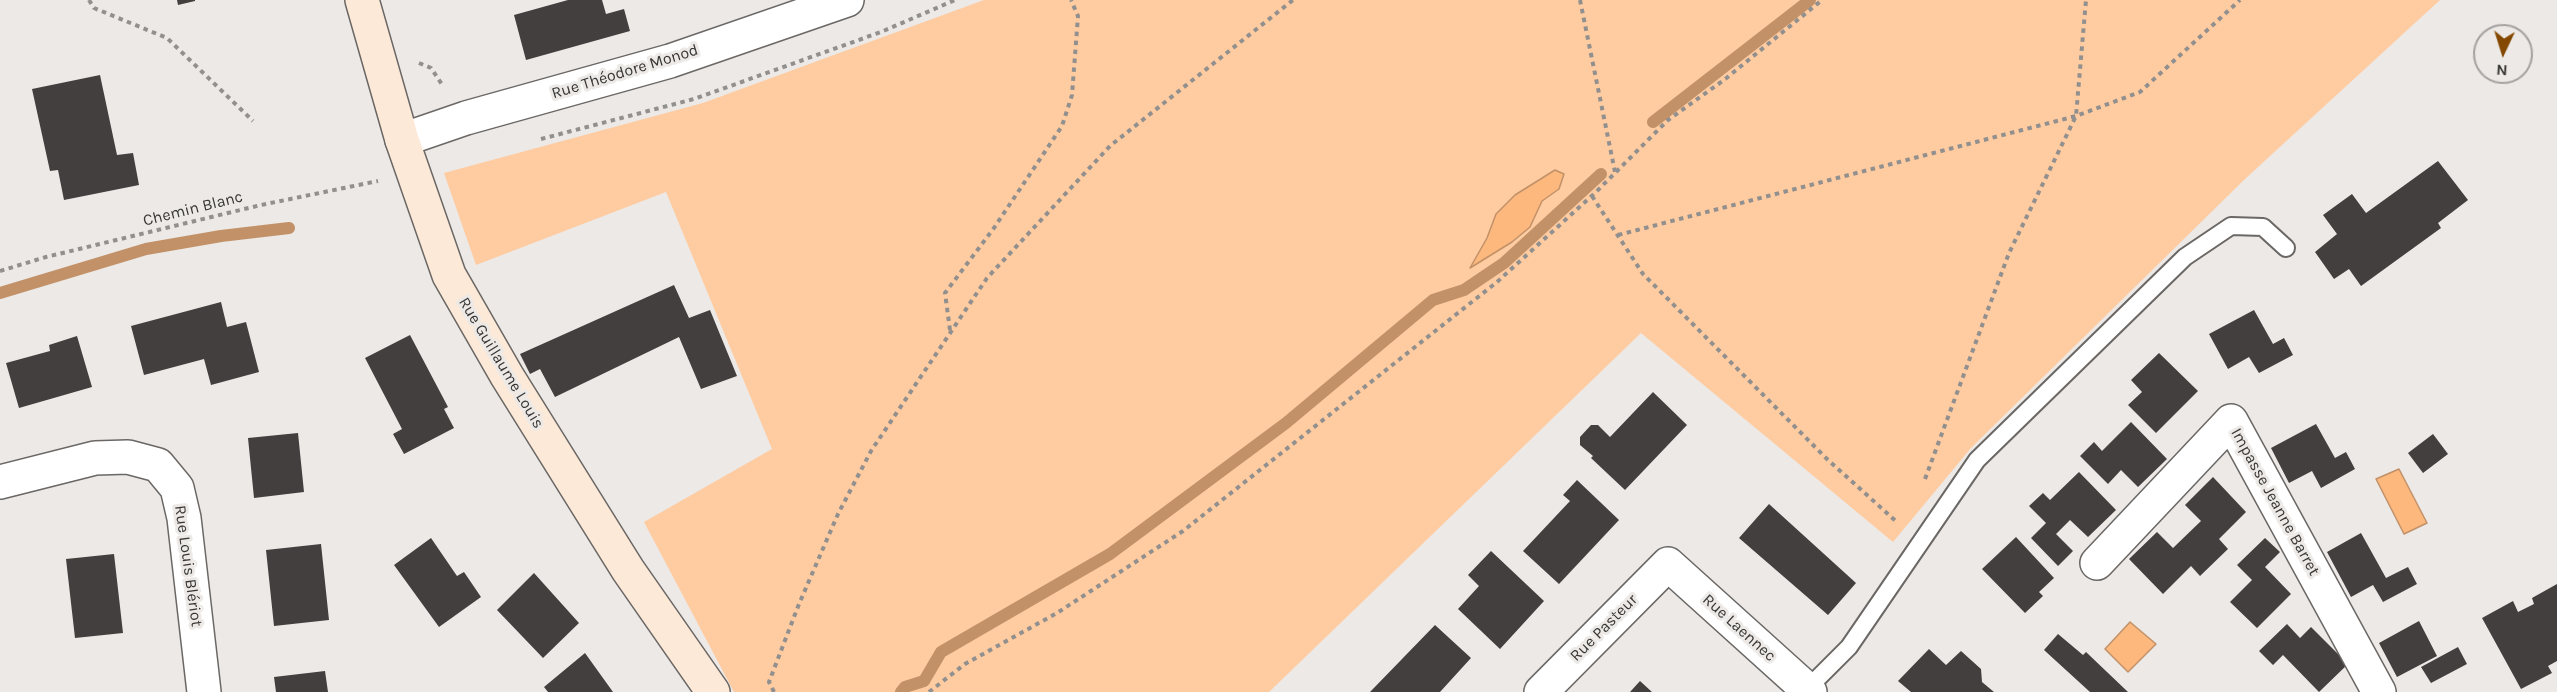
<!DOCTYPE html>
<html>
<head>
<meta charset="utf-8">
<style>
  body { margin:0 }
  #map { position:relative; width:2557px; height:692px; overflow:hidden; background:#ece9e6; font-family:Karla,sans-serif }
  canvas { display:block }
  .north { position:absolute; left:2473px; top:24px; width:60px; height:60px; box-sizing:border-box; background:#ece9e6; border:2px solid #a4a19f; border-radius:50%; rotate:184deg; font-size:16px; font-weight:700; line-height:24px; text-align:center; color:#373635 }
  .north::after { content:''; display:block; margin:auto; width:21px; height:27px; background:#844801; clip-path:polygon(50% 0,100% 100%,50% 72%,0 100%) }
</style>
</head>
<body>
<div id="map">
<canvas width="2557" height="692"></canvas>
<div class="north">N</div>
</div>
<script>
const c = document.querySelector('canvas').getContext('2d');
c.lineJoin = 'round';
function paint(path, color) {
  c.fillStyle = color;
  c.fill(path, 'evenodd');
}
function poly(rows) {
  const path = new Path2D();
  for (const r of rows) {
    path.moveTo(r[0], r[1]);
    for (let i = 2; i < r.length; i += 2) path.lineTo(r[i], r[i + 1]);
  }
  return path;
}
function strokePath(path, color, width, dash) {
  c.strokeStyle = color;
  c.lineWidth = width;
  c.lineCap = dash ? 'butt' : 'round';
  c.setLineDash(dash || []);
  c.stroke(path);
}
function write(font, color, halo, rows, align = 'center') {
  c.font = font + ' Karla,sans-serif';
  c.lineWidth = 6;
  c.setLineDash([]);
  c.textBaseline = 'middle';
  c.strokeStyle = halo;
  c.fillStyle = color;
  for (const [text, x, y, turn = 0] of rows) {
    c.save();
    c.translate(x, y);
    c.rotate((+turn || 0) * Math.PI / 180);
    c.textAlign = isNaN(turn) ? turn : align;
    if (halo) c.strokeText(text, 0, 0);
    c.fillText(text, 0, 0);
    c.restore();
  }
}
paint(poly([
  [984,0,2440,0,2245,179,1971,448,1893,542,1641,333,1269,692,734,692,644,522,772,449,666,192,476,265,444,173,703,103]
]), '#ffcba0');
const water = poly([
  [1555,170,1564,174,1559,189,1542,201,1530,227,1512,242,1470,268,1487,238,1496,214,1515,195,1555,170],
  [2399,469,2427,523,2404,534,2376,479,2399,469],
  [2130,622,2156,644,2128,672,2105,649,2130,622]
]);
paint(water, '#fdb87e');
strokePath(water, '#c29168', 1.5);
strokePath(poly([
  [1653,122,1810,0],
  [0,293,146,249,221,236,289,228],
  [901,692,905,687,924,681,941,652,1110,554,1286,423,1433,300,1464,290,1504,263,1601,174]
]), '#c29168', 12);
paint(poly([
  [177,0,195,0,195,1,178,5],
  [568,0,602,0,606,14,624,9,630,31,526,60,514,15],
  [100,75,117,155,133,153,139,185,64,200,58,170,50,171,32,89],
  [2438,161,2468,200,2438,223,2441,228,2361,286,2349,269,2334,279,2315,252,2337,234,2323,215,2352,194,2366,213],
  [674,285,689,318,710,310,737,376,701,389,679,337,555,397,540,369,530,374,520,354],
  [221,302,227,327,246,322,259,372,211,385,204,359,144,375,131,326],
  [2254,310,2273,344,2284,338,2293,355,2259,373,2249,357,2228,369,2209,334],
  [410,335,448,407,444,409,454,428,404,454,393,434,402,429,365,358],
  [77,336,92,387,19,408,6,363,50,351,49,345],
  [2159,353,2198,391,2156,433,2128,405,2142,392,2131,380],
  [1653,392,1687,425,1625,490,1591,458,1593,456,1580,445,1580,437,1591,425,1598,425,1610,437],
  [2131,422,2167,459,2138,487,2121,470,2108,484,2080,456,2094,442,2102,451],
  [2316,424,2335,458,2346,452,2355,469,2321,488,2312,471,2289,483,2271,448],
  [298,433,304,492,254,498,248,438],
  [2433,434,2448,454,2423,473,2408,453],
  [2079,472,2116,510,2088,537,2070,520,2056,534,2073,551,2058,566,2031,538,2046,523,2029,506,2043,493,2050,500],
  [2213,477,2246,512,2219,539,2228,549,2200,576,2191,566,2163,594,2129,559,2157,532,2173,548,2201,521,2185,505],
  [1577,480,1619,520,1559,584,1523,551,1570,501,1563,495],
  [1769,504,1856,583,1828,615,1739,538],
  [2361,533,2386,578,2408,567,2417,584,2383,602,2373,585,2351,597,2327,552],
  [2016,537,2054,578,2039,592,2043,596,2025,613,1982,569],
  [431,538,457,576,464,572,481,597,439,627,394,565],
  [2265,538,2280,552,2265,567,2291,594,2257,628,2230,602,2252,580,2237,565],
  [321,544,329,620,274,626,266,550],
  [1491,551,1544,601,1500,649,1458,609,1479,586,1468,575],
  [114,554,123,633,75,638,66,559],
  [534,573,579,623,543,658,497,610],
  [2557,584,2557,661,2548,666,2552,673,2521,689,2482,618,2513,601,2518,612,2534,604,2532,598],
  [2419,621,2437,656,2397,677,2379,643],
  [2287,624,2300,638,2311,627,2348,664,2319,692,2283,655,2273,665,2259,651],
  [1435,625,1471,658,1440,692,1370,692],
  [2058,634,2083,655,2086,652,2128,692,2090,692,2044,650],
  [2458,647,2467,664,2431,683,2421,667],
  [1929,649,1946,665,1961,651,1981,669,1982,682,1994,692,1911,692,1898,681],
  [585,653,613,692,548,692,544,687],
  [325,671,328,692,276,692,274,677],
  [1640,681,1652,692,1630,692]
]), '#423f3e');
const lane = poly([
  [1807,689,1849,647,1977,460,2185,257,2231,226,2263,227,2286,248]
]);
const street = poly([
  [402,140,466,118,670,61,847,0],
  [0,482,95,458,128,457,158,465,177,488,184,518,204,692],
  [2097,563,2231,421,2379,692],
  [1541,692,1668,564,1810,692]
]);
const secondary = poly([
  [362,0,402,140,449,275,507,376,628,570,713,692]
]);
strokePath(lane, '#6a6765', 20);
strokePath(street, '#6a6765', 36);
strokePath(secondary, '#6a6765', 36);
strokePath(poly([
  [89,0,94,8,167,38,253,121],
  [1580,0,1615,172],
  [419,63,431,68,443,86],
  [541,139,694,99,881,32,955,0],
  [1592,196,1643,274,1828,460,1898,523],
  [1618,235,2076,116,2140,92,2240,0],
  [0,271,46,257,261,205,378,181],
  [950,330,945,293,994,228,1062,126,1072,95,1078,16,1071,0],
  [1925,479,2009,253,2076,116,2086,0],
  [774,692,769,682,799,604,838,514,871,451,987,278,1110,146,1293,0],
  [929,692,965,664,1057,613,1183,531,1497,282,1596,192,1668,120,1724,80,1822,0]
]), '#92908e', 4, [4.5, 4.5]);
strokePath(lane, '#fff', 16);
strokePath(street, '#fff', 33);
strokePath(secondary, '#fde9d8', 33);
write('16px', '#373635', '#ece9e6', [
  ["Rue Théodore Monod",625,72,-17],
  ["Chemin Blanc",193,209,-14],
  ["Rue Guillaume Louis",501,363,59],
  ["Impasse Jeanne Barret",2275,502,61],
  ["Rue Louis Blériot",188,566,82],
  ["Rue Pasteur",1604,628,-45],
  ["Rue Laennec",1739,628,42]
]);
</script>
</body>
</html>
